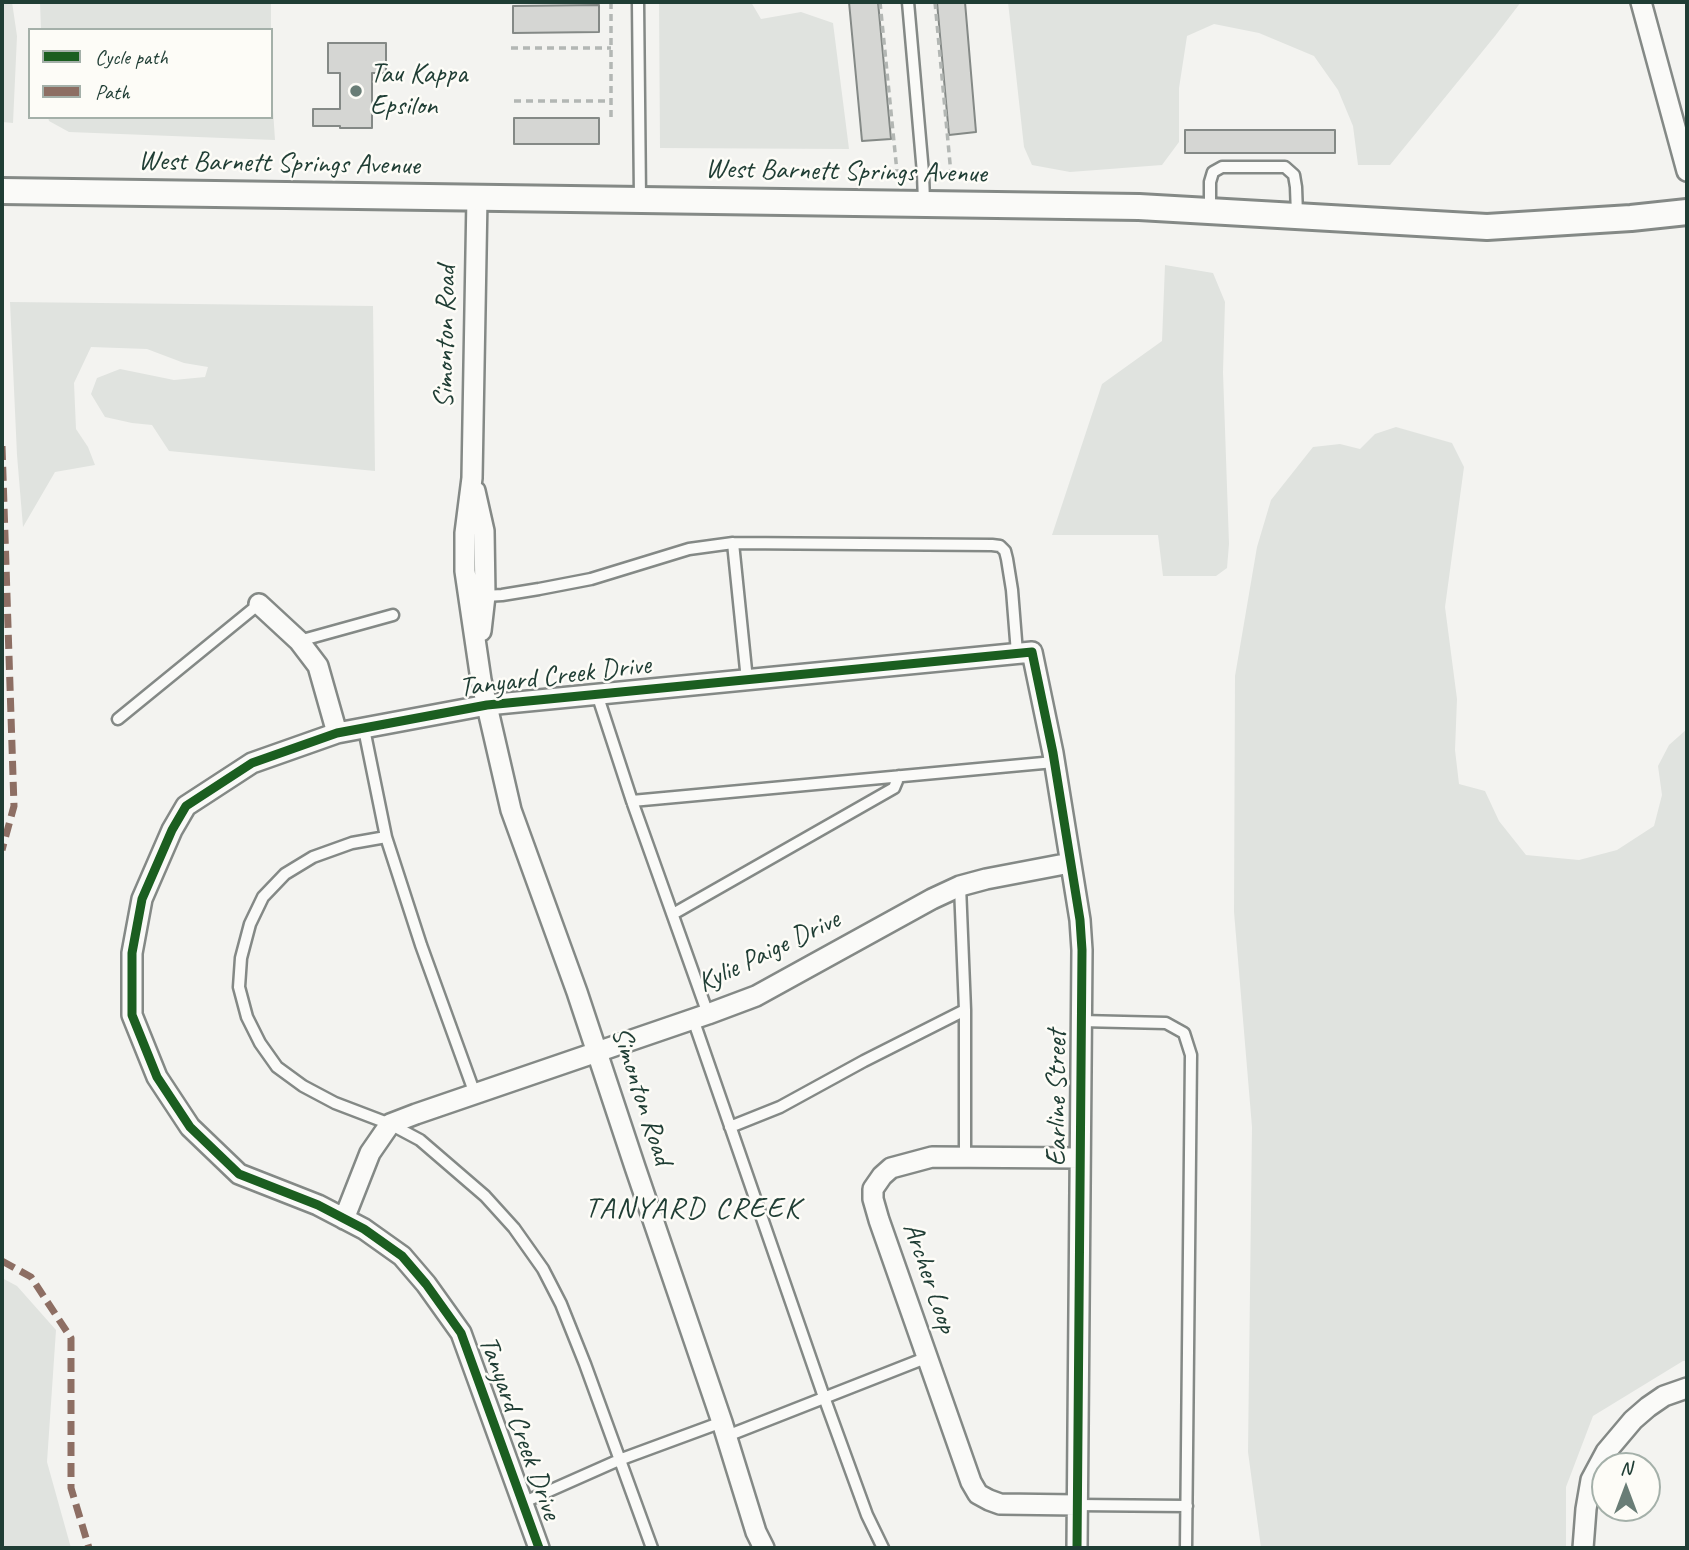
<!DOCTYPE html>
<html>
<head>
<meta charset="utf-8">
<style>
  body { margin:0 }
  #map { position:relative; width:1689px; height:1550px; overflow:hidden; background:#f3f3f0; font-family:Caveat,sans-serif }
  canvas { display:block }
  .frame { position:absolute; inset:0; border:4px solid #1f3d34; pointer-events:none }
  .legend { position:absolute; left:28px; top:28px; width:245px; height:91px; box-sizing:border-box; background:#fdfcf7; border:2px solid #a4b0a9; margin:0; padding:9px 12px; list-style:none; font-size:21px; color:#1f3d34 }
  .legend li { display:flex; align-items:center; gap:14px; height:35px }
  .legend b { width:35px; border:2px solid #a4b0a9 }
  .north { position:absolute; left:1591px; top:1452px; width:70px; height:70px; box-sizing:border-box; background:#fdfcf7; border:2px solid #a4b0a9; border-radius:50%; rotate:0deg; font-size:19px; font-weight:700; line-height:28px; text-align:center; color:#1f3d34 }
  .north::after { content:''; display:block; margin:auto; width:24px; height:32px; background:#697d76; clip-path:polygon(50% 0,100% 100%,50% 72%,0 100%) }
</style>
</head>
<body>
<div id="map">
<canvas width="1689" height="1550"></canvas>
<div class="frame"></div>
<ul class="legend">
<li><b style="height:9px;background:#1b5e20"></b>Cycle path</li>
<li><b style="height:9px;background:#8d6e63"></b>Path</li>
</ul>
<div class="north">N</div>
</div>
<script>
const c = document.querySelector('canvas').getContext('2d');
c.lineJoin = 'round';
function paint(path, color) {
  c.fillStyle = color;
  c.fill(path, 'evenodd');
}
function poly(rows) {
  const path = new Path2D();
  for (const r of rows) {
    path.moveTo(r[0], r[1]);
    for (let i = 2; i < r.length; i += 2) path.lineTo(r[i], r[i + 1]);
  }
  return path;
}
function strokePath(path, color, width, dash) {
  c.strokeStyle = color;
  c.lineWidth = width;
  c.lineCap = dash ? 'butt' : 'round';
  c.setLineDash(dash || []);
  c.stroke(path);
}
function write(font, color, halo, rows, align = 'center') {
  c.font = font + ' Caveat,sans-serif';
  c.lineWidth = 5;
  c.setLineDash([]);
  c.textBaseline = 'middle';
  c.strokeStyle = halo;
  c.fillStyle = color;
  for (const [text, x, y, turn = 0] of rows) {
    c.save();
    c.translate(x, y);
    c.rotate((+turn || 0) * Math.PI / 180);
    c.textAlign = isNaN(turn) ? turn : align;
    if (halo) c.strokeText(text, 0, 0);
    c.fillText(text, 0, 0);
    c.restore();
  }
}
paint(poly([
  [2,2,12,2,17,36,13,123,2,122],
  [40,2,271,2,271,30,41,30],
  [659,2,751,2,761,19,801,12,833,23,849,149,660,148],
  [1008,2,1521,2,1495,36,1390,165,1358,165,1353,126,1338,90,1314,56,1259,33,1214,24,1187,36,1179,88,1179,142,1162,165,1070,172,1032,165,1024,147],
  [271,80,275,140,69,132,49,121,48,117,271,117],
  [1165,265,1213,273,1225,302,1223,372,1229,544,1227,568,1216,576,1163,576,1158,535,1052,535,1102,384,1162,341],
  [10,302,373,306,375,471,169,451,152,425,132,423,105,417,91,394,97,378,120,369,174,380,205,377,208,367,184,363,147,349,91,347,74,383,76,429,88,447,95,465,55,472,23,527,17,455],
  [1396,427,1452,443,1464,467,1445,607,1457,699,1455,750,1459,784,1485,791,1499,821,1526,855,1579,860,1617,850,1654,826,1662,795,1658,766,1669,745,1687,729,1687,1361,1683,1361,1593,1416,1566,1487,1566,1548,1261,1548,1248,1452,1252,1127,1234,912,1235,676,1257,547,1271,500,1313,447,1340,444,1360,449,1375,434],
  [2,1278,17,1286,56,1330,47,1462,71,1548,2,1548]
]), '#e0e3df');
const building = poly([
  [849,2,878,2,891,139,862,141,849,2],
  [937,2,965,2,976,132,949,135,937,2],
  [599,5,599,32,513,33,513,6,599,5],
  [328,43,386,43,386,73,372,73,372,128,340,128,340,126,313,126,313,109,340,109,340,73,328,73,328,43],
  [514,118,599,118,599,144,514,144,514,118],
  [1185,130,1335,130,1335,153,1185,153,1185,130]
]);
paint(building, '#d5d6d3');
strokePath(building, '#848986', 2);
const service = poly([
  [638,2,640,198],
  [908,2,923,173,924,203],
  [1210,210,1210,182,1213,172,1222,167,1285,167,1294,175,1296,187,1297,215],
  [733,543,747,680],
  [485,596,502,595,539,589,591,579,689,549,733,543,992,545,1000,546,1005,551,1007,559,1012,590,1017,653],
  [299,641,393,615],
  [597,694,632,801,708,1014],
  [118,719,259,604],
  [364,729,386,837,421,945,475,1094],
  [632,801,1054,762],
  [386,837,352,843,313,857,285,874,263,897,250,924,241,958,239,987,247,1017,260,1043,277,1067,303,1086,335,1103,390,1124,420,1140,485,1196,514,1228,543,1269,561,1304,585,1364,652,1548],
  [960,886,965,1010,965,1156],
  [673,914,894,788,899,776],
  [693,1019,824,1397,867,1515,883,1548],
  [1081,1021,1166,1023,1184,1033,1191,1055,1186,1548],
  [730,1127,780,1107,864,1061,965,1010],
  [727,1436,928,1357],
  [522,1503,619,1460,722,1422],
  [1077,1505,1187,1506]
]);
const minor = poly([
  [1641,2,1687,171],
  [477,197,472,478,465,533,465,571,481,680,511,810,577,992,635,1167,722,1422,756,1532,764,1548],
  [475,491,484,531,485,596,481,631],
  [259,604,299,641,318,666,337,733],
  [344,1219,370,1153,390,1124,416,1114,708,1014,756,996,932,899,960,886,986,879,1070,863],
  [1077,1505,1000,1504,989,1500,978,1494,971,1482,879,1220,873,1199,873,1189,882,1176,891,1168,932,1157,1080,1158],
  [539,1548,461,1333,426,1284,402,1256,364,1229,318,1205,239,1174,190,1127,157,1077,132,1015,132,953,142,899,172,830,186,806,252,763,337,733,487,705,1032,652,1053,753,1080,920,1082,950,1077,1548],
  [1583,1548,1586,1509,1591,1480,1606,1452,1633,1420,1648,1407,1664,1396,1687,1388]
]);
const tertiary = poly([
  [2,191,1139,207,1487,227,1631,218,1687,212]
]);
strokePath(service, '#848986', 15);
strokePath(minor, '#848986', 24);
strokePath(tertiary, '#848986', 30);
strokePath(poly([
  [611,2,611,118],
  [880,2,897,172],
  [935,2,951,174],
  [511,48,611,48],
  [514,101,611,101]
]), '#b3b7b4', 3.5, [7, 5]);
strokePath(service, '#fafaf8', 10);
strokePath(minor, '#fafaf8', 19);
strokePath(tertiary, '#fafaf8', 24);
strokePath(poly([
  [2,446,14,806,2,850],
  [2,1261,31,1277,71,1338,71,1488,89,1548]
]), '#8d6e63', 7, [14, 7]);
strokePath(poly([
  [539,1548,461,1333,426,1284,402,1256,364,1229,318,1205,239,1174,190,1127,157,1077,132,1015,132,953,142,899,172,830,186,806,252,763,337,733,487,705,1032,652,1053,753,1080,920,1082,950,1077,1548]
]), '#1b5e20', 9);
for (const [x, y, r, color] of [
  [356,91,7,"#697d76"]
]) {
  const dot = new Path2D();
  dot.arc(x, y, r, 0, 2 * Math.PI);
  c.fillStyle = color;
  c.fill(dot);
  strokePath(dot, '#fdfcf7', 2.5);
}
write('28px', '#1f3d34', '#fdfcf7', [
  ["Tau Kappa",370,75],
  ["Epsilon",370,107]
], 'left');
write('28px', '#1f3d34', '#fdfcf7', [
  ["West Barnett Springs Avenue",279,164,1],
  ["West Barnett Springs Avenue",846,172,1],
  ["Simonton Road",446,337,-89],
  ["Tanyard Creek Drive",555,677,-7],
  ["Kylie Paige Drive",769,952,-26],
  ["Simonton Road",641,1096,72],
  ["Earline Street",1058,1098,-90],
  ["Archer Loop",929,1278,71],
  ["Tanyard Creek Drive",519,1428,70]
]);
c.letterSpacing = '2px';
write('30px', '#1f3d34', '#fdfcf7', [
  ["TANYARD CREEK",693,1209]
]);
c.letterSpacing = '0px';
</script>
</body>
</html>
